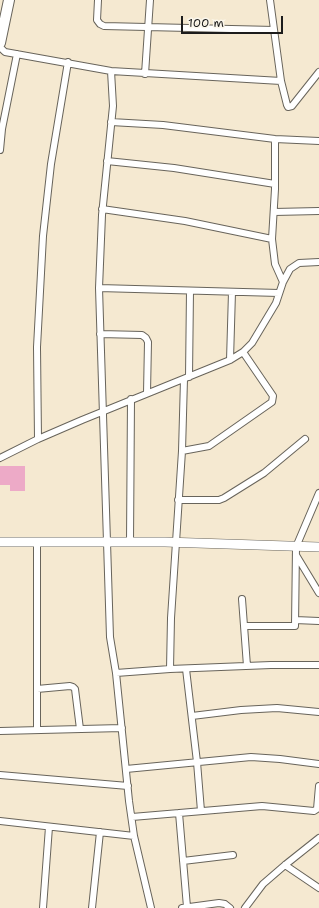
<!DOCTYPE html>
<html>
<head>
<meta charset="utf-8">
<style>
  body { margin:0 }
  #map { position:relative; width:319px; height:908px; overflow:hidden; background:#f5e9d1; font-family:"Shantell Sans",sans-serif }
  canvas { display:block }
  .scale { position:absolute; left:181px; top:16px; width:102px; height:18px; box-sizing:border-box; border:2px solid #1c1c1c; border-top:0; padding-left:5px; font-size:12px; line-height:14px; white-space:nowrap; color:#1c1c1c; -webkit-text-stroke:3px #fbf7ec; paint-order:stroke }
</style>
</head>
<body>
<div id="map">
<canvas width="319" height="908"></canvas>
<div class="scale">100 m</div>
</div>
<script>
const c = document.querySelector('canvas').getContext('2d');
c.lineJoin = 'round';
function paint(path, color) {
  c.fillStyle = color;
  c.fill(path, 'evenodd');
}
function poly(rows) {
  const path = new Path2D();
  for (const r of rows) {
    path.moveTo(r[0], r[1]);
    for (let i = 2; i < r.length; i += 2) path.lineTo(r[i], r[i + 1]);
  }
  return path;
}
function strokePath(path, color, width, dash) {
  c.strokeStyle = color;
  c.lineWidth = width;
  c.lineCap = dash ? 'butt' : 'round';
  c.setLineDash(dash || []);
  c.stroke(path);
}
paint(poly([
  [0,466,25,466,25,491,10,491,10,485,0,485]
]), '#edaac7');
const minor = poly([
  [98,0,97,20,100,24,104,26,274,30],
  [270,0,281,81],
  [0,47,5,52,111,71,281,81,287,105,288,107,292,106,319,72],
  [111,71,113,106,102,215,99,288,110,637,116,673,129,801,134,836,151,908],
  [145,74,150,0],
  [111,122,163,125,275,139,319,141],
  [275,139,275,189,272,239,275,264,283,282],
  [0,150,2,129,17,54],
  [107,161,174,168,275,184],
  [102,209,185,221,272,239],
  [274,212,319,211],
  [99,288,279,293],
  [100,334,142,335,146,338,148,342,147,393],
  [230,360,232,292],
  [189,377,190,291],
  [38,439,37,347,43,236,51,164,68,62],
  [182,451,209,446,272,402,273,396,243,352],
  [0,458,38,439,82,420,230,360,243,352,252,343,276,303,283,282,290,269,299,263,319,262],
  [178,500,219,500,224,498,264,473,305,439],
  [37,542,37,730],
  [130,542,131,399],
  [296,555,319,593],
  [242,599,247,666],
  [295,620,319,621],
  [244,626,295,626,296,547,319,493],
  [170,669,171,618,182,451,184,379],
  [186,669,197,762,201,811],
  [116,673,170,669,271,665,319,665],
  [37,689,70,686,73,687,75,689,80,729],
  [192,716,241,710,277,708,319,712],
  [0,731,122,728],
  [126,769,251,757,280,759,319,764],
  [0,775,128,786],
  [179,813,187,907],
  [132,817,262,806,314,811,317,809,319,786],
  [0,821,134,836],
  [183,861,233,855],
  [285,865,319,888],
  [43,908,49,827],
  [92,908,100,832],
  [182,908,219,903,225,904,230,908],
  [245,908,263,884,285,865,319,838]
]);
const secondary = poly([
  [0,542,165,542,319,547]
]);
const trunk = poly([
  [0,43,9,0]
]);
strokePath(minor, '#68645b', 8);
strokePath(secondary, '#68645b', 10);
strokePath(trunk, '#68645b', 12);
strokePath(minor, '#fff', 6);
strokePath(secondary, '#fff', 9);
strokePath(trunk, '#fff', 10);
</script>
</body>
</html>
